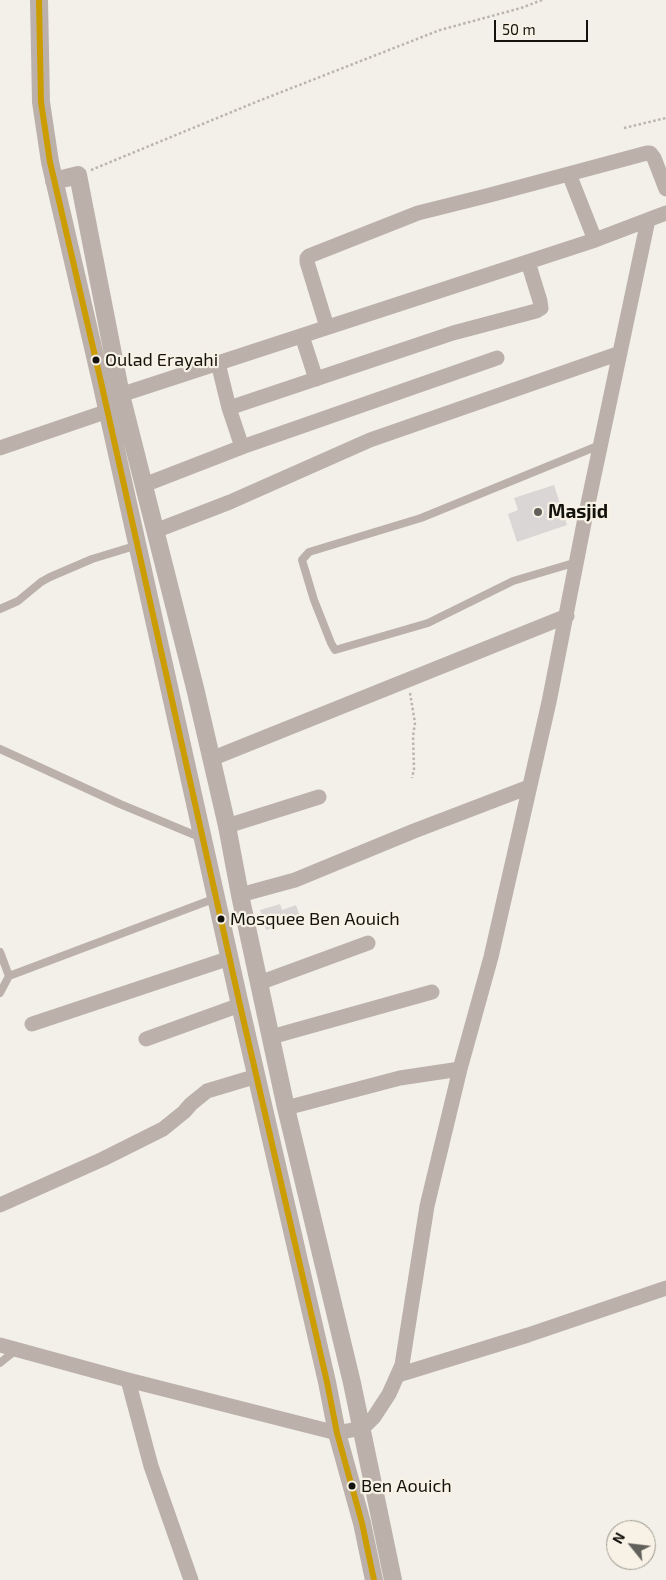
<!DOCTYPE html>
<html>
<head>
<meta charset="utf-8">
<style>
  body { margin:0 }
  #map { position:relative; width:666px; height:1580px; overflow:hidden; background:#f3f0e9; font-family:"Exo 2",sans-serif }
  canvas { display:block }
  .north { position:absolute; left:606px; top:1520px; width:50px; height:50px; box-sizing:border-box; background:#f7f2e5; border:1px solid #9c988f; border-radius:50%; rotate:299deg; font-size:14px; font-weight:700; line-height:20px; text-align:center; color:#13120d }
  .north::after { content:''; display:block; margin:auto; width:18px; height:22px; background:#61605a; clip-path:polygon(50% 0,100% 100%,50% 72%,0 100%) }
  .scale { position:absolute; left:494px; top:20px; width:94px; height:22px; box-sizing:border-box; border:2px solid #13120d; border-top:0; padding-left:6px; font-size:15px; line-height:18px; white-space:nowrap; color:#13120d; -webkit-text-stroke:4px #f7f2e5; paint-order:stroke }
</style>
</head>
<body>
<div id="map">
<canvas width="666" height="1580"></canvas>
<div class="north">N</div>
<div class="scale">50 m</div>
</div>
<script>
const c = document.querySelector('canvas').getContext('2d');
c.lineJoin = 'round';
function paint(path, color) {
  c.fillStyle = color;
  c.fill(path, 'evenodd');
}
function poly(rows) {
  const path = new Path2D();
  for (const r of rows) {
    path.moveTo(r[0], r[1]);
    for (let i = 2; i < r.length; i += 2) path.lineTo(r[i], r[i + 1]);
  }
  return path;
}
function strokePath(path, color, width, dash) {
  c.strokeStyle = color;
  c.lineWidth = width;
  c.lineCap = dash ? 'butt' : 'round';
  c.setLineDash(dash || []);
  c.stroke(path);
}
function write(font, color, halo, rows, align = 'center') {
  c.font = font + ' "Exo 2",sans-serif';
  c.lineWidth = 4.5;
  c.setLineDash([]);
  c.textBaseline = 'middle';
  c.strokeStyle = halo;
  c.fillStyle = color;
  for (const [text, x, y, turn = 0] of rows) {
    c.save();
    c.translate(x, y);
    c.rotate((+turn || 0) * Math.PI / 180);
    c.textAlign = isNaN(turn) ? turn : align;
    if (halo) c.strokeText(text, 0, 0);
    c.fillText(text, 0, 0);
    c.restore();
  }
}
paint(poly([
  [554,485,567,525,517,542,508,514,518,510,514,498],
  [280,904,282,910,296,905,301,920,266,930,260,910]
]), '#d9d6d5');
strokePath(poly([
  [624,128,666,118],
  [91,170,256,102,440,30,521,8,542,0],
  [410,693,415,723,413,736,414,769,412,778]
]), '#bbb4af', 2.5, [2.5, 2.5]);
strokePath(poly([
  [577,562,513,581,428,623,335,650,331,643,314,600,302,560,309,552,421,518,600,445],
  [0,609,18,601,41,582,50,577,92,559,138,545],
  [0,749,120,804,202,838],
  [0,952,9,976],
  [0,993,9,976,216,898],
  [0,1363,16,1350]
]), '#bbb1aa', 8);
strokePath(poly([
  [569,174,595,240],
  [327,327,307,262,307,258,309,256,418,213,490,195,647,153,650,153,654,158,666,189],
  [302,336,316,379],
  [111,398,595,240,666,213],
  [229,408,453,333,536,311,541,308,540,301,528,262],
  [242,447,497,358],
  [0,448,108,411],
  [144,485,242,447,229,408,218,363],
  [155,531,230,502,370,440,620,353],
  [211,759,567,616],
  [227,826,319,797],
  [240,895,295,880,414,831,529,787],
  [259,983,368,943],
  [32,1024,230,958],
  [271,1037,432,992],
  [146,1039,240,1005],
  [286,1108,400,1078,460,1069],
  [0,1205,103,1159,163,1129,184,1112,191,1104,207,1091,257,1076],
  [0,1345,128,1380,337,1433,362,1428,369,1422,374,1417,389,1394,402,1365,427,1206,460,1069,491,957,549,702,585,518,648,220],
  [398,1375,528,1335,666,1288],
  [128,1380,151,1466,191,1580]
]), '#bbb1aa', 15);
strokePath(poly([
  [39,0,41,102,50,162,101,382,240,1005,327,1382,337,1433,362,1523,374,1580],
  [54,181,78,175,121,395,195,688,227,826,240,895,286,1108,352,1383,393,1580]
]), '#bbb1aa', 18);
strokePath(poly([
  [39,0,41,102,50,162,101,382,240,1005,327,1382,337,1433,362,1523,374,1580]
]), '#cc9c03', 6);
for (const [x, y, r, color] of [
  [96,360,4.5,"#13120d"],
  [538,512,5,"#61605a"],
  [221,919,4.5,"#13120d"],
  [352,1486,4.5,"#13120d"]
]) {
  const dot = new Path2D();
  dot.arc(x, y, r, 0, 2 * Math.PI);
  c.fillStyle = color;
  c.fill(dot);
  strokePath(dot, '#f7f2e5', 2);
}
write('18px', '#13120d', '#f7f2e5', [
  ["Oulad Erayahi",105,360],
  ["Mosquee Ben Aouich",230,919],
  ["Ben Aouich",361,1486]
], 'left');
write('bold 19px', '#13120d', '#f7f2e5', [
  ["Masjid",548,512]
], 'left');
</script>
</body>
</html>
